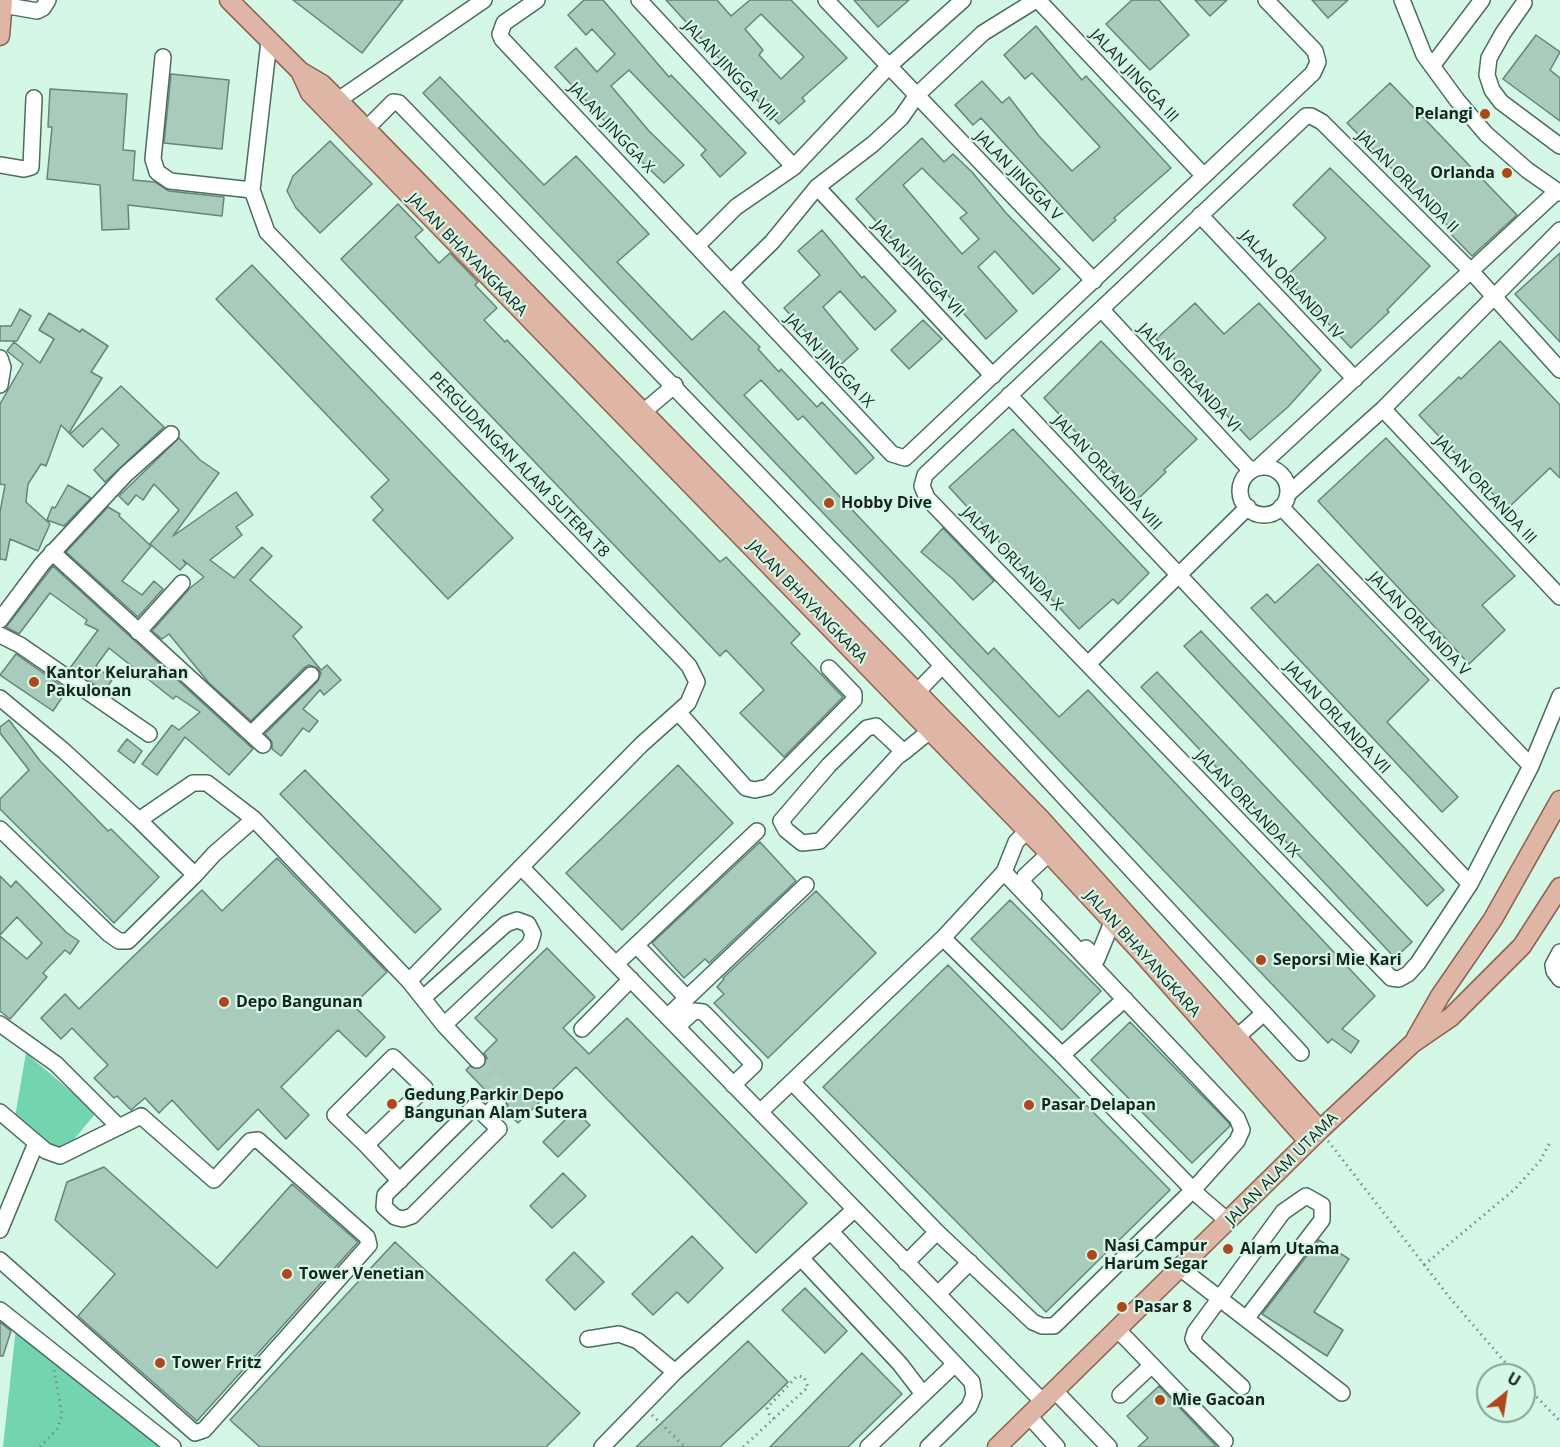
<!DOCTYPE html>
<html>
<head>
<meta charset="utf-8">
<style>
  body { margin:0 }
  #map { position:relative; width:1560px; height:1447px; overflow:hidden; background:#d4f7e6; font-family:"Open Sans",sans-serif }
  canvas { display:block }
  .north { position:absolute; left:1476px; top:1363px; width:60px; height:60px; box-sizing:border-box; background:#d4f7e6; border:2px solid #88a396; border-radius:50%; rotate:30deg; font-size:16px; font-weight:700; line-height:24px; text-align:center; color:#17241e }
  .north::after { content:''; display:block; margin:auto; width:21px; height:27px; background:#ad471c; clip-path:polygon(50% 0,100% 100%,50% 72%,0 100%) }
</style>
</head>
<body>
<div id="map">
<canvas width="1560" height="1447"></canvas>
<div class="north">U</div>
</div>
<script>
const c = document.querySelector('canvas').getContext('2d');
c.lineJoin = 'round';
function paint(path, color) {
  c.fillStyle = color;
  c.fill(path, 'evenodd');
}
function poly(rows) {
  const path = new Path2D();
  for (const r of rows) {
    if (r.length === 3) {
      path.moveTo(r[0] + r[2], r[1]);
      path.arc(r[0], r[1], r[2], 0, 2 * Math.PI);
      continue;
    }
    path.moveTo(r[0], r[1]);
    for (let i = 2; i < r.length; i += 2) path.lineTo(r[i], r[i + 1]);
  }
  return path;
}
function strokePath(path, color, width, dash) {
  c.strokeStyle = color;
  c.lineWidth = width;
  c.lineCap = dash ? 'butt' : 'round';
  c.setLineDash(dash || []);
  c.stroke(path);
}
function write(font, color, halo, rows, align = 'center') {
  c.font = font + ' "Open Sans",sans-serif';
  c.lineWidth = 4.5;
  c.setLineDash([]);
  c.textBaseline = 'middle';
  c.strokeStyle = halo;
  c.fillStyle = color;
  for (const [text, x, y, turn = 0] of rows) {
    c.save();
    c.translate(x, y);
    c.rotate((+turn || 0) * Math.PI / 180);
    c.textAlign = isNaN(turn) ? turn : align;
    if (halo) c.strokeText(text, 0, 0);
    c.fillText(text, 0, 0);
    c.restore();
  }
}
paint(poly([
  [26,1053,96,1113,70,1144,59,1148,51,1146,15,1117],
  [16,1328,163,1447,3,1447]
]), '#72d5ad');
const building = poly([
  [293,0,403,0,362,53,293,0],
  [584,0,603,0,669,77,671,75,746,153,720,177,701,155,706,150,629,70,611,86,649,131,684,165,664,183,644,164,555,67,576,48,597,72,615,54,592,29,586,35,568,15,584,0],
  [666,0,717,0,731,16,750,0,791,0,847,58,802,98,805,101,779,124,666,0],
  [761,14,804,57,781,79,759,55,763,50,745,29,761,14],
  [854,0,909,0,878,27,854,0],
  [1132,0,1159,0,1189,35,1150,70,1106,24,1132,0],
  [1195,0,1227,0,1210,16,1195,0],
  [1312,0,1348,0,1328,18,1312,0],
  [1036,26,1082,80,1086,76,1171,168,1114,218,1116,220,1093,241,981,118,973,125,955,105,982,81,1002,103,1009,97,1039,136,1072,171,1100,147,1032,73,1025,79,1004,55,1036,26],
  [1536,35,1560,52,1550,70,1560,78,1560,121,1503,79,1536,35],
  [171,74,229,80,222,149,164,143,171,74],
  [440,77,544,185,576,156,649,234,617,262,692,340,724,311,760,347,758,349,779,372,781,369,817,407,822,402,859,441,874,458,856,474,803,416,798,420,761,380,744,395,988,654,994,648,1059,717,1088,690,1375,996,1342,1029,1359,1041,1351,1053,1332,1039,1328,1043,423,93,440,77],
  [1390,83,1517,215,1472,256,1446,229,1448,226,1347,123,1390,83],
  [50,89,127,94,123,150,135,151,133,180,155,182,169,191,224,197,222,216,128,205,129,229,102,230,100,185,47,179,52,127,48,127,50,89],
  [922,138,944,162,953,154,972,172,1006,213,1060,269,1033,294,995,251,978,267,1017,311,986,339,931,276,929,278,910,259,856,199,922,138],
  [922,168,967,213,960,218,979,239,962,254,903,185,922,168],
  [330,141,372,184,320,233,296,208,287,191,293,176,330,141],
  [1330,168,1430,266,1387,310,1389,312,1351,348,1285,277,1326,238,1293,205,1330,168],
  [398,204,423,230,415,237,439,263,450,253,478,282,475,285,497,308,484,320,505,342,507,340,720,562,726,557,800,634,791,643,843,697,784,757,740,713,764,690,726,650,720,656,341,259,398,204],
  [822,230,862,278,864,276,896,311,875,330,840,291,823,307,858,349,838,367,784,308,820,275,798,251,822,230],
  [1560,253,1560,342,1515,294,1560,253],
  [252,265,513,538,448,599,373,520,383,510,371,497,389,480,216,299,252,265],
  [1195,303,1224,334,1259,303,1321,370,1288,407,1250,440,1156,339,1195,303],
  [20,309,31,316,17,341,0,341,0,326,11,326,20,309],
  [49,313,80,332,82,329,108,346,91,372,102,378,69,433,61,425,46,466,41,464,28,484,26,502,50,524,38,551,10,539,6,560,0,559,0,512,5,485,0,484,0,404,23,364,7,351,14,342,40,363,54,339,39,330,49,313],
  [923,320,942,339,909,369,891,350,923,320],
  [1101,341,1197,439,1164,470,1166,472,1138,499,1044,398,1101,341],
  [1500,341,1560,405,1560,478,1550,468,1507,509,1419,415,1459,377,1461,379,1500,341],
  [121,386,164,427,105,482,94,470,119,445,102,428,83,447,70,434,121,386],
  [1013,429,1149,573,1118,604,1113,599,1079,629,949,487,1013,429],
  [179,438,200,460,219,473,173,536,236,492,253,515,236,527,242,535,210,560,234,578,262,547,272,556,250,580,302,627,293,636,321,670,327,665,341,680,324,695,320,690,303,709,318,721,309,732,303,728,281,756,272,749,272,742,265,734,318,681,321,673,317,668,309,665,304,668,251,721,209,683,169,634,162,639,152,631,190,588,204,577,183,560,186,564,180,570,150,544,179,510,154,484,143,500,136,495,128,505,119,496,179,438],
  [1386,438,1515,576,1482,605,1505,630,1469,664,1318,501,1386,438],
  [68,485,91,498,64,526,47,520,52,507,55,508,68,485],
  [108,507,120,514,119,516,151,546,122,581,142,595,154,581,163,589,138,617,66,552,108,507],
  [943,528,994,581,973,600,953,579,921,552,943,528],
  [1318,564,1429,680,1387,722,1458,797,1442,812,1251,608,1267,594,1275,603,1318,564],
  [53,566,253,749,229,775,185,737,157,775,142,764,172,725,179,730,200,712,176,696,173,699,109,648,96,666,112,680,104,691,70,668,98,630,85,624,87,620,50,593,19,634,6,627,53,566],
  [1201,631,1444,890,1427,906,1184,646,1201,631],
  [16,654,67,690,53,711,0,675,16,654],
  [1157,672,1412,942,1395,958,1141,687,1157,672],
  [9,720,41,762,108,831,111,829,159,877,114,923,0,809,0,799,29,770,0,733,0,727,9,720],
  [127,739,142,751,134,763,118,751,127,739],
  [678,765,733,823,622,930,566,873,678,765],
  [305,770,441,909,415,933,280,794,305,770],
  [760,842,796,881,709,963,705,959,684,978,652,943,760,842],
  [277,858,387,972,353,1005,385,1037,366,1057,338,1030,281,1087,309,1115,286,1139,258,1109,218,1150,172,1100,159,1113,145,1098,131,1110,117,1096,114,1098,94,1078,108,1065,72,1028,61,1039,41,1018,65,994,79,1009,202,890,222,911,277,858],
  [0,876,11,887,16,881,67,933,79,941,70,954,65,950,43,973,47,977,10,1019,0,1011,0,936,27,959,42,943,17,917,0,935,0,876],
  [816,891,876,953,768,1058,714,1003,724,994,717,987,724,979,723,978,816,891],
  [1010,900,1101,991,1062,1030,971,939,1010,900],
  [547,948,595,997,563,1028,589,1054,627,1018,807,1203,756,1253,576,1067,518,1123,505,1110,508,1105,505,1096,500,1093,491,1096,466,1070,470,1066,479,1070,484,1067,487,1058,484,1053,497,1040,475,1018,547,948],
  [948,965,1170,1190,1046,1312,823,1087,948,965],
  [1130,1022,1229,1123,1230,1126,1192,1163,1091,1060,1130,1022],
  [575,1110,590,1125,558,1157,543,1142,575,1110],
  [104,1167,217,1268,292,1184,358,1242,197,1421,78,1316,115,1274,55,1220,67,1182,104,1167],
  [563,1173,586,1196,552,1228,530,1206,563,1173],
  [692,1236,723,1268,688,1303,677,1292,653,1315,632,1294,692,1236],
  [1319,1240,1349,1259,1314,1312,1343,1330,1327,1356,1262,1314,1319,1240],
  [395,1242,580,1413,546,1447,260,1447,230,1420,395,1242],
  [574,1252,604,1282,575,1310,546,1280,574,1252],
  [805,1288,847,1331,825,1353,782,1310,805,1288],
  [0,1322,11,1331,3,1356,0,1356,0,1322],
  [748,1341,788,1382,766,1404,720,1447,636,1447,748,1341],
  [862,1353,902,1394,848,1447,770,1447,862,1353],
  [1159,1386,1217,1447,1138,1447,1148,1438,1127,1416,1159,1386]
]);
paint(building, '#a9cbbb');
strokePath(building, '#658576', 1.5);
strokePath(poly([
  [477,1060,506,1094,498,1103]
]), '#aecdbe', 15, [15, 8]);
const minor = poly([
  [537,0,504,23,500,34,502,39,892,454,905,458,1313,73,1318,62,1315,51,1266,0],
  [639,0,794,167],
  [826,0,1094,281],
  [1038,0,1204,176],
  [1402,0,1424,55,1457,100,1486,134,1527,170,1560,193],
  [1524,3,1503,33,1489,58,1487,75,1492,90,1501,102,1560,146],
  [3,5,37,11,43,8,48,0],
  [269,41,252,190,267,232,677,653,689,666,697,682,688,703,642,744,409,981],
  [163,57,153,159,157,172,170,181,252,190],
  [1432,66,1482,0],
  [331,105,484,0],
  [366,129,393,102,399,103,912,633,1301,1053],
  [0,165,24,169,31,167,34,98],
  [817,187,993,376],
  [1200,215,1355,379],
  [697,246,736,207,794,167,889,66,963,0],
  [731,282,772,242,817,187,873,144,901,118,917,95,983,33,1036,0],
  [1101,309,1251,471],
  [0,358,3,367,0,385],
  [1560,370,1471,271,1322,122,1311,116,1306,116,925,475,922,486,927,498,1391,978,1399,979,1408,974,1418,963,1470,884,1531,766,1560,696],
  [1009,395,1470,884],
  [1383,409,1560,597],
  [642,413,675,385],
  [1264,491,24],
  [1258,468,1557,191],
  [1288,494,1383,409,1560,230],
  [1281,507,1531,766],
  [52,552,263,745],
  [0,620,42,564,125,475,171,434],
  [138,632,182,583],
  [0,635,20,645,149,734],
  [1089,663,1248,507],
  [917,692,941,667],
  [0,698,64,751,139,820,193,783,207,783,254,819,409,981,444,1025,477,1060],
  [678,712,746,788,755,790,768,787,854,700,854,694,829,668],
  [251,734,311,675],
  [904,752,876,726,867,728,829,765,781,821,786,830,802,843,820,841,897,757,904,752,931,730],
  [0,829,109,934,119,941,128,941,195,875,139,820],
  [522,868,1044,1403],
  [195,875,214,854,254,819],
  [1034,895,1023,883,1025,876,1056,847],
  [943,938,1062,1055,1200,1197,1229,1222],
  [636,945,687,998],
  [1086,948,1097,959,1113,920],
  [1560,952,1553,965,1554,971,1560,979],
  [616,964,757,831],
  [423,998,506,924,517,920,528,924,533,934,530,944,444,1025],
  [667,1017,806,885],
  [0,1024,56,1064,119,1127],
  [677,1027,694,1011,703,1012,710,1019,754,1065,733,1085],
  [582,1029,631,979],
  [1237,1037,1264,1013],
  [1062,1055,1125,999],
  [393,1057,425,1088,366,1145,335,1115,393,1057],
  [792,1082,937,1232,1033,1322,1042,1326,1054,1326,1193,1190,1237,1141,1242,1130,1237,1118,1004,872],
  [475,1106,499,1129,412,1216,403,1219,395,1217,384,1207,385,1195,475,1106],
  [0,1112,46,1151,60,1156,141,1116,214,1180,250,1141,258,1140,367,1237,369,1245,204,1430,195,1433,0,1260],
  [760,1112,943,938,1004,872,1016,842,1034,824],
  [486,1116,498,1103],
  [366,1145,400,1181],
  [0,1230,36,1143],
  [831,1232,972,1382,974,1395,969,1407,928,1447],
  [801,1258,854,1210],
  [906,1263,937,1232],
  [1180,1268,1342,1393],
  [938,1294,970,1262],
  [0,1310,173,1447],
  [1118,1330,1225,1441],
  [588,1339,619,1334,638,1341,675,1372],
  [1242,1387,1196,1345,1193,1339,1195,1332,1283,1212,1306,1196,1322,1205,1322,1220,1246,1319],
  [1055,1391,1109,1447],
  [1120,1395,1152,1365],
  [1029,1416,1057,1447],
  [602,1447,675,1372,801,1258,900,1364,923,1394],
  [868,1447,955,1364]
]);
const major = poly([
  [229,0,300,71,322,84,338,100,1040,818,1320,1130],
  [0,36,3,0],
  [300,71,310,93,1044,848,1139,950,1308,1141],
  [1416,1038,1440,996,1493,919,1560,800],
  [997,1447,1320,1130,1413,1043,1451,1017,1522,946,1560,887]
]);
strokePath(minor, '#4d6c5e', 18);
strokePath(major, '#8b624f', 21);
strokePath(poly([
  [1328,1141,1450,1298,1516,1375],
  [1424,1265,1515,1189,1540,1161,1549,1144],
  [1524,1384,1560,1421],
  [652,1415,685,1447],
  [40,1447,57,1429,62,1414,54,1370],
  [743,1447,808,1387,804,1377,797,1376,767,1408,770,1416,774,1419]
]), '#799185', 3, [1.5, 4.5]);
strokePath(minor, '#fff', 15);
strokePath(major, '#dfb5a6', 18);
for (const [x, y, r, color] of [
  [1485,114,6,"#ad471c"],
  [1507,173,6,"#ad471c"],
  [829,503,6,"#ad471c"],
  [34,682,6,"#ad471c"],
  [1261,960,6,"#ad471c"],
  [224,1002,6,"#ad471c"],
  [392,1104,6,"#ad471c"],
  [1029,1105,6,"#ad471c"],
  [1228,1249,6,"#ad471c"],
  [1092,1255,6,"#ad471c"],
  [287,1274,6,"#ad471c"],
  [1122,1307,6,"#ad471c"],
  [160,1363,6,"#ad471c"],
  [1160,1400,6,"#ad471c"]
]) {
  const dot = new Path2D();
  dot.arc(x, y, r, 0, 2 * Math.PI);
  c.fillStyle = color;
  c.fill(dot);
  strokePath(dot, '#d4f7e6', 2);
}
write('16px', '#17241e', '#d4f7e6', [
  ["JALAN JINGGA VIII",730,71,47],
  ["JALAN JINGGA III",1134,76,47],
  ["JALAN JINGGA X",611,128,47],
  ["JALAN JINGGA V",1018,176,46],
  ["JALAN ORLANDA II",1407,182,45],
  ["JALAN BHAYANGKARA",467,255,46],
  ["JALAN JINGGA VII",918,269,47],
  ["JALAN ORLANDA IV",1291,285,47],
  ["JALAN JINGGA IX",829,361,47],
  ["JALAN ORLANDA VI",1189,378,47],
  ["PERGUDANGAN ALAM SUTERA T8",519,465,46],
  ["JALAN ORLANDA VIII",1107,473,47],
  ["JALAN ORLANDA III",1485,490,47],
  ["JALAN ORLANDA X",1012,559,46],
  ["JALAN BHAYANGKARA",807,602,46],
  ["JALAN ORLANDA V",1419,624,46],
  ["JALAN ORLANDA VII",1337,718,47],
  ["JALAN ORLANDA IX",1247,804,46],
  ["JALAN BHAYANGKARA",1142,954,48],
  ["JALAN ALAM UTAMA",1282,1169,-45]
]);
write('bold 16px', '#17241e', '#d4f7e6', [
  ["Pelangi",1473,114,"right"],
  ["Orlanda",1495,173,"right"],
  ["Hobby Dive",841,503],
  ["Kantor Kelurahan",46,673],
  ["Pakulonan",46,691],
  ["Seporsi Mie Kari",1273,960],
  ["Depo Bangunan",236,1002],
  ["Gedung Parkir Depo",404,1095],
  ["Bangunan Alam Sutera",404,1113],
  ["Pasar Delapan",1041,1105],
  ["Nasi Campur",1104,1246],
  ["Harum Segar",1104,1264],
  ["Alam Utama",1240,1249],
  ["Tower Venetian",299,1274],
  ["Pasar 8",1134,1307],
  ["Tower Fritz",172,1363],
  ["Mie Gacoan",1172,1400]
], 'left');
</script>
</body>
</html>
